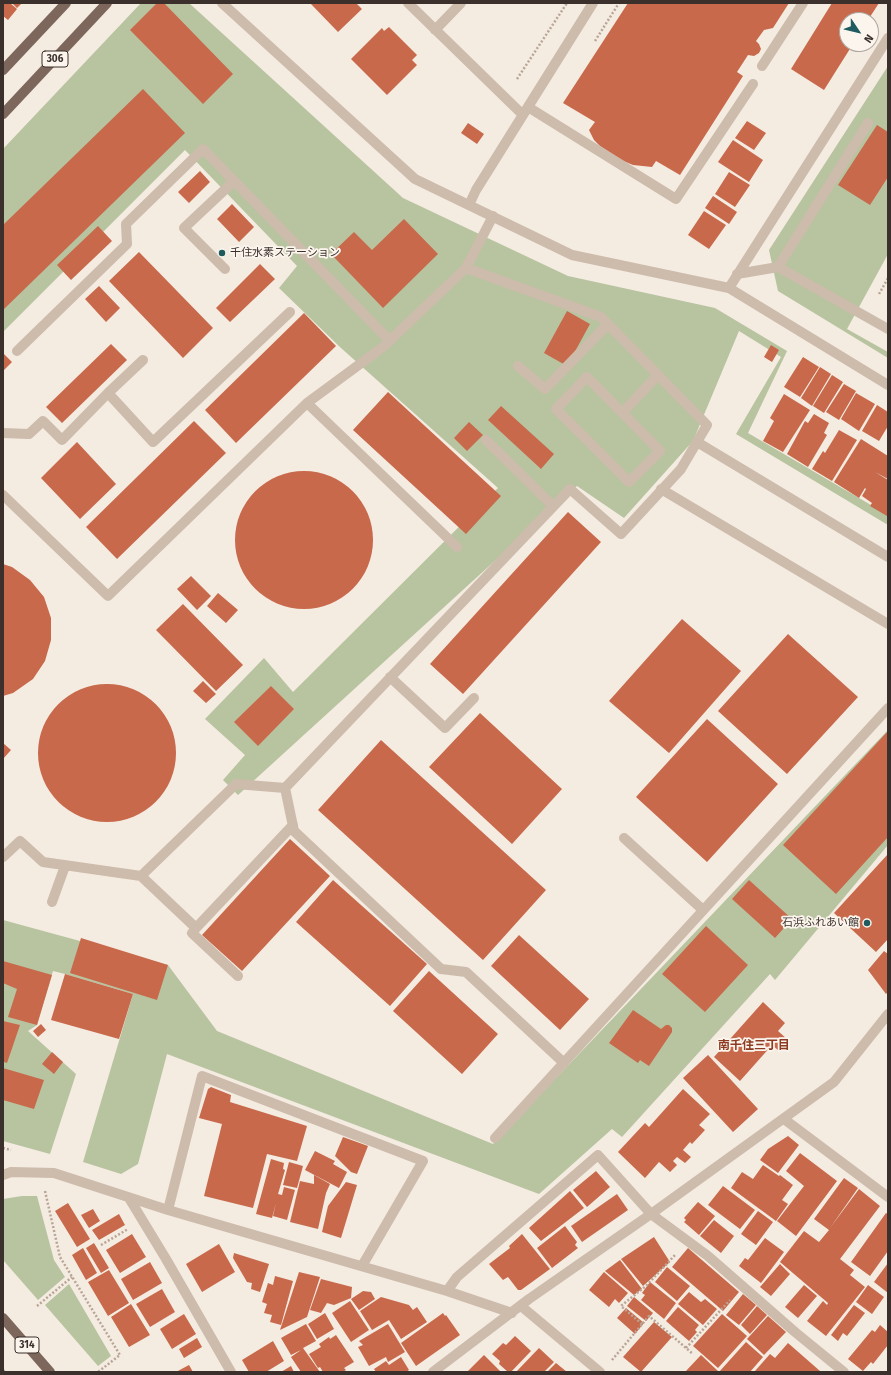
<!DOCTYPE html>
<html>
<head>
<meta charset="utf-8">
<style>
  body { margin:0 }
  #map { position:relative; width:891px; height:1375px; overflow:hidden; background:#f4ebe1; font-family:"Fira Sans",sans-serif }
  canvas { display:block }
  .frame { position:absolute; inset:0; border:4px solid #3b302b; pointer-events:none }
  .north { position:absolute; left:839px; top:12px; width:40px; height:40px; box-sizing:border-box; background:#fbf5ee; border:1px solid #aea6a0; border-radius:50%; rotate:125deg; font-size:11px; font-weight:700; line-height:16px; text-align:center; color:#3b302b }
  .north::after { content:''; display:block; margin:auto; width:14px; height:18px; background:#1f5a5e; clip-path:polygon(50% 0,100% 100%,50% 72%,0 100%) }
</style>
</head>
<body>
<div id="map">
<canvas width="891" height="1375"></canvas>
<div class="frame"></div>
<div class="north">N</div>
</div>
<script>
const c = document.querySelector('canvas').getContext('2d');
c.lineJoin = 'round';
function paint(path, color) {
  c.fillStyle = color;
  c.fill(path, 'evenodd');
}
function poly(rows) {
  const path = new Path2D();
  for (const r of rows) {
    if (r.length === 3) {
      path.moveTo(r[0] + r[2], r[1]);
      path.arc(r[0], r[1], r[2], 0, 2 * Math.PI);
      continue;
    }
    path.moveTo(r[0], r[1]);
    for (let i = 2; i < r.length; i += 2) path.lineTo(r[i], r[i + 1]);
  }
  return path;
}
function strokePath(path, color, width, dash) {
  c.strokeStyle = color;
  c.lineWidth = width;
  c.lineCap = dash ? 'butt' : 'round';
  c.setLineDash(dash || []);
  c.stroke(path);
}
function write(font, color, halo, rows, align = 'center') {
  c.font = font + ' "Fira Sans","Noto Sans JP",sans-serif';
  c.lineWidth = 3.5;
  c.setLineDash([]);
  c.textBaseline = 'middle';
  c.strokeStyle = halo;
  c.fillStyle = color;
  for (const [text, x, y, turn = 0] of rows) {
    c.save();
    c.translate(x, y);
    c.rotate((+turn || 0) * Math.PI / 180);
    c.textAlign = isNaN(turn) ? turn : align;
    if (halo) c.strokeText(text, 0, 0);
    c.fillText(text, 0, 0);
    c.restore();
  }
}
paint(poly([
  [141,3,189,3,403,198,568,276,715,308,787,351,748,433,888,515,888,525,736,434,781,357,739,331,693,441,624,518,577,486,238,795,223,780,245,755,205,719,264,658,293,692,498,488,341,348,279,288,297,266,185,150,3,332,3,149],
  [888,66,888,254,847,329,888,352,888,358,778,291,769,250],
  [888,730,888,845,775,980,770,974,622,1137,612,1129,539,1194,167,1054,138,1164,121,1174,83,1162,133,994,65,974,53,971,37,1025,28,1031,76,1074,50,1154,3,1141,3,920,168,965,217,1031,493,1144],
  [22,1196,37,1196,54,1260,65,1277,38,1300,3,1260,3,1199],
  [69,1284,111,1356,98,1366,45,1305]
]), '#b8c4a0');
paint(poly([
  [3,3,10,3,17,9,8,20,3,16],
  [12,3,22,3,17,8],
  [157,3,164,3,233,74,203,104,130,30],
  [310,3,356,3,362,9,338,32],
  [628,3,789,3,773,28,764,30,756,41,759,44,761,49,759,53,754,56,748,55,737,72,743,76,680,175,656,161,652,167,633,165,621,160,600,146,594,140,589,130,595,122,563,103],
  [832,3,879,3,868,20,847,20,847,44,853,44,824,90,791,69],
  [389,27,417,55,412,60,417,65,387,95,351,59,382,28,384,31],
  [143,89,185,133,3,310,3,225],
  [747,121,766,133,754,150,735,138],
  [468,123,484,134,477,144,461,133],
  [877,125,888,132,888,177,870,205,838,185],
  [733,140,763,160,749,182,718,162],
  [200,171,210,182,189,203,178,192],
  [729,172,750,185,735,207,715,194],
  [713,196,737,212,729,224,705,208],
  [232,204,254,227,239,242,217,219],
  [704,211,726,225,709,249,688,235],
  [404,219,438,254,383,308,331,254,354,232,372,250],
  [98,226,112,241,71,280,57,265],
  [139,252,213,328,183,358,109,281],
  [260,264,275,279,230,322,216,308],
  [99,286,120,308,106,322,85,299],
  [567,311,590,324,567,366,544,353],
  [304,313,336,346,236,443,205,410],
  [111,344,127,360,62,423,46,407],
  [771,345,779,350,772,362,764,357],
  [3,353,12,362,3,371],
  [803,357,819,367,800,397,784,387],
  [820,367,831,374,812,406,801,398],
  [832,375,843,382,824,413,813,406],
  [844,384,856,391,839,420,826,412],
  [388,392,501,496,466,534,353,430],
  [856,393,875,404,859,431,841,419],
  [784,394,810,410,783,452,763,441,774,421,770,418],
  [877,405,888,412,888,426,879,441,862,431],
  [501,406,554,454,541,469,488,420],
  [814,414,829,423,824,433,827,435,808,467,787,454,805,421,808,423],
  [194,421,226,453,117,559,86,527],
  [469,422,483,435,467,451,454,438],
  [839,430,857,440,832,481,812,469,823,451,825,453],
  [861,439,888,456,888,479,875,472,888,480,888,515,887,516,870,506,872,503,862,496,866,489,865,488,859,498,834,482],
  [77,442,116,484,80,519,41,478],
  [304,540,69],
  [568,512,601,542,463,694,430,664],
  [3,564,12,567,30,580,44,597,51,618,51,640,45,661,33,679,13,693,3,696],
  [191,576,211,596,197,610,177,589],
  [218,593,238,610,226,623,207,606],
  [183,604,243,665,216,691,156,630],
  [682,619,741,671,669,753,609,701],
  [788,634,858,697,787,774,718,711],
  [203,681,216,694,206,703,193,691],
  [107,753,69],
  [271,686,294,709,258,746,234,722],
  [480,713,562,789,512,844,429,767],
  [707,719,778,784,707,862,636,797],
  [888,731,888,837,836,894,783,845],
  [381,740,546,890,483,960,318,810],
  [3,743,11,750,3,759],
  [290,839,330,876,242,971,202,935],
  [888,854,888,939,876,952,834,913],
  [333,880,427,964,390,1006,296,922],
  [749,880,792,919,775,938,732,899],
  [706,926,748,965,705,1012,662,974],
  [519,935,589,999,560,1030,491,966],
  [81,938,168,965,157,1000,70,973],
  [884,951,888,954,888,992,886,994,868,970],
  [3,961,52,975,37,1025,8,1017,17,989,3,983],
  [429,971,498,1034,462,1074,393,1011],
  [65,974,133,994,119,1039,51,1020],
  [763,1002,785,1023,778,1031,788,1040,778,1050,772,1045,740,1081,714,1057],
  [633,1010,661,1029,666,1025,669,1025,672,1028,672,1032,649,1066,640,1060,638,1063,609,1043],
  [3,1021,20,1025,7,1063,4,1062,3,1065],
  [41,1024,46,1030,38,1037,33,1031],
  [52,1052,63,1062,54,1074,42,1064],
  [708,1055,758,1109,733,1132,683,1078],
  [3,1068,44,1080,34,1109,3,1100],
  [211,1087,231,1095,230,1102,307,1126,297,1161,267,1154,253,1208,204,1196,222,1124,199,1118,208,1089],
  [683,1089,710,1114,699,1125,705,1130,692,1144,690,1142,683,1150,691,1157,685,1163,677,1157,673,1161,677,1165,670,1172,659,1162,645,1178,618,1152,645,1123,649,1127],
  [788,1136,799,1145,778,1173,760,1160,768,1149],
  [343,1137,368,1146,357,1174,351,1172,335,1156],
  [315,1151,335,1161,333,1164,347,1172,339,1188,305,1170],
  [800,1153,837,1181,796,1236,777,1221,804,1186,786,1171],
  [271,1159,284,1163,283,1169,285,1170,278,1194,282,1195,284,1187,295,1190,287,1220,273,1216,276,1203,272,1218,256,1214],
  [289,1162,303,1166,297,1188,283,1185],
  [763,1165,779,1176,780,1175,793,1185,782,1200,788,1204,776,1221,731,1188,742,1172,753,1179],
  [596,1171,610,1187,587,1207,573,1190],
  [314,1175,330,1184,326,1193,318,1229,290,1222,300,1181,314,1184],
  [844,1178,858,1188,830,1228,859,1189,880,1206,840,1259,854,1270,829,1301,850,1275,865,1287,826,1336,807,1321,823,1301,827,1305,828,1303,780,1262,804,1231,819,1242,829,1230,814,1219],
  [346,1182,357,1185,341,1238,322,1232,328,1206],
  [723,1186,755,1210,740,1229,708,1205],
  [570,1191,584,1208,541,1241,529,1228],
  [617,1194,628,1210,582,1242,571,1226],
  [698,1202,715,1216,699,1235,684,1222,686,1220,684,1218],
  [68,1203,90,1239,77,1247,55,1211],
  [93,1209,100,1221,89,1228,81,1215],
  [758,1211,773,1222,756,1245,741,1234],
  [886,1213,888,1214,888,1251,870,1276,851,1262],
  [119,1214,125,1225,99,1240,92,1230],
  [714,1220,734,1236,721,1253,700,1236],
  [565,1226,577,1242,575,1245,578,1248,552,1268,537,1248],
  [132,1234,146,1257,120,1273,106,1250],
  [522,1234,550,1269,521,1290,518,1290,508,1277,503,1280,489,1264,510,1248,509,1246],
  [654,1237,670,1262,643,1286,621,1259],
  [765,1238,784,1252,761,1283,739,1266,745,1258,748,1260],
  [94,1243,109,1268,101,1273,86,1248],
  [219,1244,235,1272,202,1292,186,1264],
  [83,1248,97,1273,86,1280,72,1255],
  [688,1248,739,1292,723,1311,672,1267],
  [234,1253,269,1264,260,1292,251,1289,252,1283,247,1282,233,1258],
  [620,1260,642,1289,634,1295,605,1271],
  [150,1262,162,1283,133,1300,121,1279],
  [888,1263,888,1293,874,1282],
  [780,1264,790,1274,771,1296,760,1287],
  [667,1267,690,1286,677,1301,655,1282],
  [109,1270,129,1303,108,1316,88,1282],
  [299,1272,320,1277,307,1317,280,1330],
  [604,1272,628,1293,619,1303,615,1299,609,1307,589,1290],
  [275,1276,293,1281,281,1325,270,1322,272,1315,264,1313,267,1304,262,1302,268,1283,273,1285],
  [321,1279,352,1287,351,1298,334,1305,327,1303,321,1313,310,1310],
  [650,1282,676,1303,664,1319,641,1300,645,1295,642,1293],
  [804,1285,817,1296,798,1318,785,1307],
  [868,1285,884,1297,872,1314,856,1302],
  [162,1289,175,1312,150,1327,136,1304],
  [363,1291,371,1292,375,1299,359,1310,351,1299],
  [689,1292,701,1302,705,1299,717,1309,703,1325,678,1304],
  [743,1294,756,1305,739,1325,726,1315],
  [381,1297,409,1305,413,1310,417,1307,427,1322,401,1339,389,1320,372,1330,360,1311],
  [634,1297,653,1313,646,1321,627,1306],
  [350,1301,369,1330,351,1342,332,1313],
  [131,1304,150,1335,129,1347,111,1317],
  [854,1305,865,1313,847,1336,843,1333,838,1341,831,1335],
  [757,1306,767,1315,750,1334,741,1325],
  [678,1307,699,1325,695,1330,697,1332,689,1341,666,1321],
  [626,1308,644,1323,635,1334,617,1318],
  [325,1313,334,1329,317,1339,308,1324],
  [443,1313,445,1316,446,1315,460,1335,416,1366,401,1343],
  [184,1314,196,1334,172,1349,160,1329],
  [722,1314,747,1336,718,1368,693,1346],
  [768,1316,786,1332,764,1355,747,1339],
  [654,1322,672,1337,641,1372,623,1357],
  [306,1324,316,1341,303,1348,320,1372,301,1372,291,1357,301,1350,291,1355,281,1338],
  [388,1324,405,1352,388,1362,386,1357,369,1366,358,1347,363,1345,359,1341],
  [880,1325,888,1332,888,1340,887,1342,888,1345,873,1364,871,1362,863,1371,848,1359,872,1330,875,1332],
  [336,1335,354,1362,344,1368,346,1370,343,1372,323,1372,320,1367,318,1368,309,1354,321,1347,319,1344,329,1337,330,1339],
  [515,1336,531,1351,511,1372,508,1372,499,1364,500,1361,492,1354,503,1343,506,1345],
  [197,1338,202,1347,184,1358,179,1349],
  [273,1341,284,1361,266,1372,249,1372,242,1360],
  [746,1342,763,1357,750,1372,685,1372,701,1355,719,1372],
  [788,1343,820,1371,819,1372,757,1372,755,1371,770,1354,775,1358],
  [539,1348,554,1362,544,1372,516,1372],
  [484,1355,501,1372,467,1372],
  [401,1357,409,1370,406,1372,376,1372,374,1369,386,1361,389,1365],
  [556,1363,567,1372,547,1372],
  [189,1365,193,1372,176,1372],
  [291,1366,294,1372,281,1372]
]), '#c8694b');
strokePath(poly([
  [595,41,619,3],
  [517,79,567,3],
  [879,294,888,278],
  [3,1148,11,1150],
  [45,1191,60,1257,120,1355,98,1372],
  [101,1245,128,1229],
  [37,1306,72,1277],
  [642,1324,621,1306,647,1285,675,1255],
  [686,1348,730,1300],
  [612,1360,649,1316,693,1354],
  [3,1370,5,1372]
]), '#b9a596', 2.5, [2, 2]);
strokePath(poly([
  [222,3,415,179,572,255,729,288,888,385],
  [408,3,523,115],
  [435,30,461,3],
  [762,66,803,3],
  [528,107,676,199,753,84],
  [469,205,476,190,593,3],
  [778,267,888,329],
  [225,269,184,228,234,181],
  [737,274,778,267,868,123],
  [729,288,888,38],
  [17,351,127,244,126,224,203,149,389,340],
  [518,366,545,389,608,324],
  [587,377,660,451,629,482,556,409,587,377],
  [108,393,143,360],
  [623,412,658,375],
  [3,433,29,434,43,421,62,440,108,393,153,442,290,312],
  [486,440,553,506],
  [697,442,888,557],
  [661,489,888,624],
  [3,495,108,596,307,403],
  [457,547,307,403,383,347,466,268,493,216],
  [390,677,445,728,474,698],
  [285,788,294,831,441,969,466,972,564,1063],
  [624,838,703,910],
  [3,857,20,841,43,862,141,876,236,784,285,788,570,489,621,534,681,469,707,425,601,317,466,268],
  [141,876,196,928,293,825],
  [52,902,65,866],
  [196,928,192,933,238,976],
  [784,1119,888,1197],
  [495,1138,888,708],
  [3,1175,11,1172,54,1173,168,1210,447,1291,512,1313],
  [129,1198,166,1259,231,1372],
  [168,1210,202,1076,423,1161,362,1266],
  [447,1291,457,1277,598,1155,651,1214,708,1256,795,1332,844,1372],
  [521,1306,600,1372],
  [433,1372,529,1299,651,1214,834,1082,888,1014]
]), '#cdbbac', 10);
strokePath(poly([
  [3,70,66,3],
  [3,114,107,3],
  [3,1318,50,1372]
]), '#7d675c', 10);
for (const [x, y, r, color] of [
  [222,253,4,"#1f5a5e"],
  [867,923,4,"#1f5a5e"]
]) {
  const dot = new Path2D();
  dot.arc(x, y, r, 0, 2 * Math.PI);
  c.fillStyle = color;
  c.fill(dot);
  strokePath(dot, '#fbf5ee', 1.5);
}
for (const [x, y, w] of [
  [55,59,26],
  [27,1345,24]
]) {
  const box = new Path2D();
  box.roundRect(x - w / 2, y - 8, w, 16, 3);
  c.fillStyle = '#fbf5ee';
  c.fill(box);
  strokePath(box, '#3b302b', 1);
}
write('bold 10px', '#3b302b', null, [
  ["306",55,59],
  ["314",27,1345]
]);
write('11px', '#3b302b', '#fbf5ee', [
  ["千住水素ステーション",230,253],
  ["石浜ふれあい館",859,923,"right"]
], 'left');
write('bold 12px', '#8c3b22', '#fbf5ee', [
  ["南千住三丁目",754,1046]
]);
</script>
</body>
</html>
